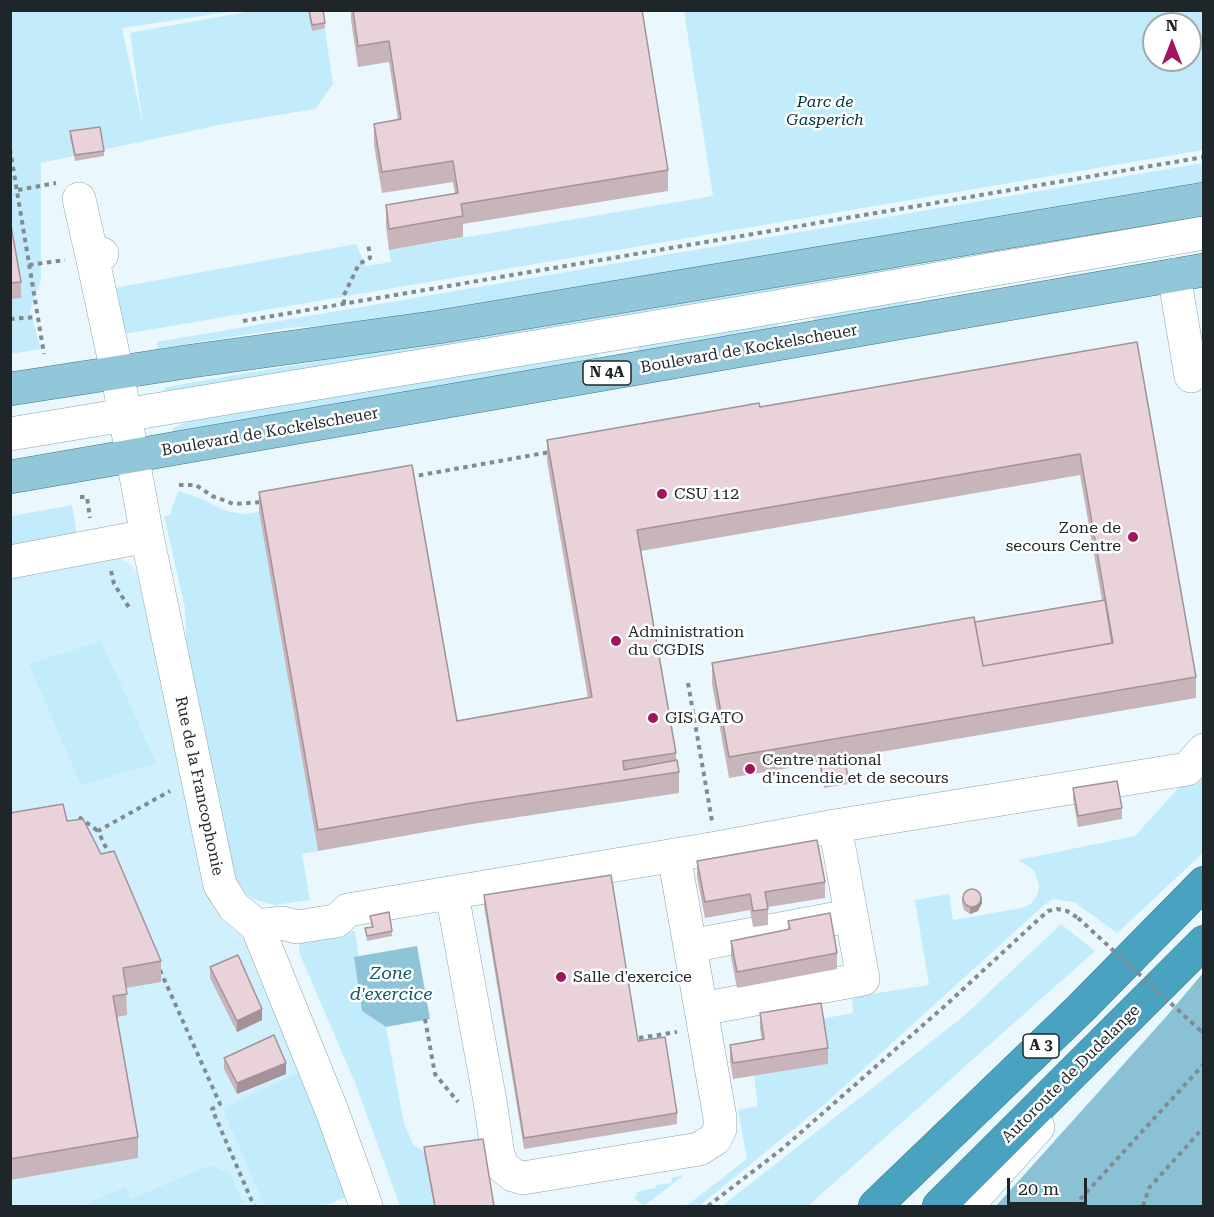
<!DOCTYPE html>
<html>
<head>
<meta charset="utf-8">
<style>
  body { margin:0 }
  #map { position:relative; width:1214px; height:1217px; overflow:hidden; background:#eaf8fd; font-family:"Roboto Serif",serif }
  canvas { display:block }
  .frame { position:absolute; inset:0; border:12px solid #1e262a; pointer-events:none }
  .north { position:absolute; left:1142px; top:12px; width:60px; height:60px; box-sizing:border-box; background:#fff; border:2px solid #a5a8aa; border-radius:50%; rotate:0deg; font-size:16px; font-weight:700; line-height:24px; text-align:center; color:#1e262a }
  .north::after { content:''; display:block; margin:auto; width:21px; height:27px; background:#a2155d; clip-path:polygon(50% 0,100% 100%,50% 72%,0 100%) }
  .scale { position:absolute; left:1007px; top:1178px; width:80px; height:27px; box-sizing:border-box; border:3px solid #1e262a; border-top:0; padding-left:8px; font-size:18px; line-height:21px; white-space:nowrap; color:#1e262a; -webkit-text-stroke:4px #fff; paint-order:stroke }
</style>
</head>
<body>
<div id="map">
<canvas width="1214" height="1217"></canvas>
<div class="frame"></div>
<div class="north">N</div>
<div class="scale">20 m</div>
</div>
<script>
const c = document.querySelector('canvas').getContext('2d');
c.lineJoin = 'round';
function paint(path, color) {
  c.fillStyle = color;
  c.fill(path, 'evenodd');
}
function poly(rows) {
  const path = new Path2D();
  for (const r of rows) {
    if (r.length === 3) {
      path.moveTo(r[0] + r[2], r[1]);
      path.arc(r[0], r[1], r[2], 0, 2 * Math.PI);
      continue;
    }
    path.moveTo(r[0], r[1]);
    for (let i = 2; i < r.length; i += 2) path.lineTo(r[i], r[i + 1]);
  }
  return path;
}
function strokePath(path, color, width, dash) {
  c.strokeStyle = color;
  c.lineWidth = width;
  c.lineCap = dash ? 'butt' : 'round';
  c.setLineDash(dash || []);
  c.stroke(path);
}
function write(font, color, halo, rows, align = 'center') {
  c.font = font + ' "Roboto Serif",serif';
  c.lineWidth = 5;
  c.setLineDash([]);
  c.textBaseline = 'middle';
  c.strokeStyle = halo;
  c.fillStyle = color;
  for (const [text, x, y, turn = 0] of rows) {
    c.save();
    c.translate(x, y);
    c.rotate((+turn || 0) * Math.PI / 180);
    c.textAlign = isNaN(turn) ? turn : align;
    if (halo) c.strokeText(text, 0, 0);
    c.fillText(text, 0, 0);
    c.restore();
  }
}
paint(poly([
  [120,558,133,566,137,573,211,904,221,920,246,939,343,1168,324,1206,245,1206,230,1173,210,1165,130,1199,126,1188,81,1206,11,1206,11,574]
]), '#cff0fc');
paint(poly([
  [11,11,235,11,122,28,143,125,130,33,251,11,322,11,333,84,315,109,224,124,41,163,41,280,30,310,41,349,11,354],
  [684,11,1203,11,1203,150,124,334,109,289,356,244,366,266,391,262,389,250,713,196],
  [1154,24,1190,24,1190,60,1154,60],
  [1203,163,1203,182,368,323,287,328,157,349,157,342],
  [897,262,901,265,900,270,165,393,164,390,165,387,172,386],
  [907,299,909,306,814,321,814,317],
  [777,322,779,328,640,355,638,350,638,346],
  [598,353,599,360,172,434,173,428,196,418],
  [179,491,202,499,227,511,242,514,259,512,318,851,302,854,310,900,275,905,263,902,251,898,235,878,187,665,185,608,164,516,171,515,172,507],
  [72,505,77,535,11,546,11,516],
  [101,641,156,763,81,785,29,664],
  [1203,761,1203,853,1117,933,1074,902,1053,899,1044,905,826,1103,699,1206,686,1206,747,1159,738,1110,758,1106,754,1076,827,1064,821,1019,853,1013,852,997,929,985,915,900,949,894,953,920,1022,908,1031,904,1038,893,1039,885,1034,870,1018,860,1135,836],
  [1061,924,1095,951,808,1206,722,1206,964,1016],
  [355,931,359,957,354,957,362,1011,386,1027,404,1124,413,1144,424,1152,434,1206,400,1206,356,1085,299,952,299,946,302,941,308,938],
  [303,1070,351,1195,324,1206,265,1206,223,1109],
  [210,1165,230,1173,245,1206,81,1206,126,1187,130,1199],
  [684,1175,644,1206,635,1199,634,1197,637,1196,637,1192,656,1188,656,1185,671,1183,672,1178]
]), '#c2ebfb');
paint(poly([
  [1203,973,1203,1206,996,1206,1165,1018]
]), '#8bc1d5');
paint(poly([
  [417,946,430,1019,386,1027,362,1011,354,957]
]), '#8dc4d8');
const minor = poly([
  [79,199,92,256],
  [102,254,92,256,117,372,147,536,220,885,234,907,257,926,332,1111,366,1206],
  [1174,275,1191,376],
  [10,434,740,313,1204,233],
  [10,562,147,536],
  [452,894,490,1101,498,1155,503,1167,513,1175,523,1178,699,1149,715,1139,720,1129,720,1118,674,855],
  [257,926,282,923,297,927,322,923,336,921,348,910,717,848,835,826,1187,769,1204,750],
  [690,946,833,919],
  [701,1009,863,979,835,826],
  [967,1206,1038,1127]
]);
const major = poly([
  [10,389,192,361,438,327,1204,199],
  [10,477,1204,270]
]);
const highway = poly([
  [875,1206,1080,1009,1204,883],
  [939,1206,1204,942]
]);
strokePath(minor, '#8da3ab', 34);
strokePath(major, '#3a778b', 34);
strokePath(highway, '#3a778b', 34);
strokePath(poly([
  [10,149,44,354],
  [18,190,56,183],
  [29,265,65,260],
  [344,304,344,295,359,264,370,258,368,242],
  [10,319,37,317],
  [243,321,1204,157],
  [410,477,550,452],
  [179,485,196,485,212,496,234,504,263,502],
  [80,497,87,497,90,518],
  [111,571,114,584,130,609],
  [688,683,712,821],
  [79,817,98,831],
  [110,856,98,831,170,791],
  [160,970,220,1104,212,1109,254,1206],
  [425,1019,435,1074,458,1102],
  [1201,1031,1204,1032],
  [639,1038,677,1032],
  [708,1206,782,1149,947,1004,1040,918,1048,911,1057,909,1067,911,1078,918],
  [1074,1206,1204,1064],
  [1143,1206,1149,1188,1204,1127]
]), '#818c90', 4, [4.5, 4.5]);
strokePath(minor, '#fff', 33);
strokePath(major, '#92c7d9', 33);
strokePath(highway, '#49a2bf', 33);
strokePath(poly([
  [1078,918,1201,1031]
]), '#818c90', 4, [4.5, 4.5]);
paint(poly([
  [308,10,323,10,325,28,312,31],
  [351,10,642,10,668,170,668,191,463,224,463,237,389,250,386,226,386,205,455,194,453,182,382,193,374,145,374,124,398,120,389,62,358,67,351,20],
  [70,131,104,151,104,156,75,161,70,137],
  [10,220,21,282,21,298,10,299],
  [1137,342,1196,677,1196,698,845,758,848,784,824,788,819,763,729,778,712,684,712,663,975,622,1102,600,1080,475,641,551,676,753,676,760,679,772,679,793,472,824,318,851,259,512,259,492,457,721,588,698,547,461,547,440,760,407],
  [1073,788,1122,808,1122,819,1078,827,1073,799],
  [10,813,67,821,101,854,161,961,161,982,126,988,127,1015,117,1017,138,1137,138,1158,10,1180],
  [697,861,825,882,825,898,768,907,768,925,753,927,750,910,705,918,697,877],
  [484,895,638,1041,677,1113,677,1124,524,1149,484,906],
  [962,898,982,903,978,911,970,914,964,910,962,903],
  [370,916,392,931,392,936,367,941,365,928,372,927],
  [788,921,837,953,837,969,737,988,731,957,731,941,788,930],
  [210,967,262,1020,237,1032,210,978],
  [760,1013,828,1048,828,1064,733,1079,730,1061,730,1045,762,1040,760,1029],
  [224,1058,286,1074,237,1094,224,1069],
  [424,1147,494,1206,434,1206,424,1152]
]), '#c8b5bb');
paint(poly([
  [982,897,982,903,978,911,970,914,970,908],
  [262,1009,262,1020,237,1032,237,1021],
  [286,1063,286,1074,237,1094,237,1083]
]), '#a39398');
const building = poly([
  [309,10,323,10,325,23,312,25,309,10],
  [353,10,642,10,668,170,461,204,463,216,389,229,386,205,458,193,453,161,382,172,374,124,401,119,389,41,358,46,353,10],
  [100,127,104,151,75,155,70,131,100,127],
  [10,220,21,282,10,283,10,220],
  [1137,342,1196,677,729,757,712,663,974,617,983,666,1113,643,1080,454,637,530,676,753,623,761,624,770,677,760,679,772,472,803,318,830,259,492,412,465,457,721,592,697,547,440,759,403,760,407,1137,342],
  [1105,600,1112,643,983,666,975,622,1105,600],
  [844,753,848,779,824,783,819,757,844,753],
  [1117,781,1122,808,1078,816,1073,788,1117,781],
  [63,804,67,821,83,819,101,854,114,851,161,961,123,968,127,994,113,996,138,1137,10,1159,10,813,63,804],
  [817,840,825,882,765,892,768,909,753,911,750,894,705,902,697,861,817,840],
  [611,875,638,1041,665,1037,677,1113,524,1138,484,895,611,875],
  [972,898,9],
  [389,912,392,931,367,936,365,928,373,927,370,916,389,912],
  [830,913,837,953,737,972,731,941,790,929,788,921,830,913],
  [238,955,262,1009,237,1021,210,967,238,955],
  [821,1003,828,1048,733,1063,730,1045,764,1039,760,1013,821,1003],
  [274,1035,286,1063,237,1083,224,1058,274,1035],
  [483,1139,494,1206,435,1206,424,1147,483,1139]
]);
paint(building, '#e9d2d9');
strokePath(building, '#a39398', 1.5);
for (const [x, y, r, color] of [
  [662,494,6,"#a2155d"],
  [1133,537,6,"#a2155d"],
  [616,641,6,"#a2155d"],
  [653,718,6,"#a2155d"],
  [750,769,6,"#a2155d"],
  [561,977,6,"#a2155d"]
]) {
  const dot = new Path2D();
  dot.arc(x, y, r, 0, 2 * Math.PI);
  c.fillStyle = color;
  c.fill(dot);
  strokePath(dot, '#fff', 2);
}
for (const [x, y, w] of [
  [607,373,48],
  [1041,1046,36]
]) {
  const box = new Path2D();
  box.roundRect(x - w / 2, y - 12, w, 24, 4.5);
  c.fillStyle = '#fff';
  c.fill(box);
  strokePath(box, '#1e262a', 1.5);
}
write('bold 15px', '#1e262a', null, [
  ["N 4A",607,373],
  ["A 3",1041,1046]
]);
write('italic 16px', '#003442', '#fff', [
  ["Parc de",825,102],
  ["Gasperich",825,120]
]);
write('16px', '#1e262a', '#fff', [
  ["Boulevard de Kockelscheuer",749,349,-10],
  ["Boulevard de Kockelscheuer",270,432,-10],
  ["Rue de la Francophonie",199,786,78],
  ["Autoroute de Dudelange",1071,1074,-45]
]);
write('16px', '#1e262a', '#fff', [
  ["CSU 112",674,494],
  ["Zone de",1121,528,"right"],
  ["secours Centre",1121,546,"right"],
  ["Administration",628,632],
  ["du CGDIS",628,650],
  ["GIS GATO",665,718],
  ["Centre national",762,760],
  ["d'incendie et de secours",762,778],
  ["Salle d'exercice",573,977]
], 'left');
write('italic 18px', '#0d586c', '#fff', [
  ["Zone",391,974],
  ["d'exercice",391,995]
]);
</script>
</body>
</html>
